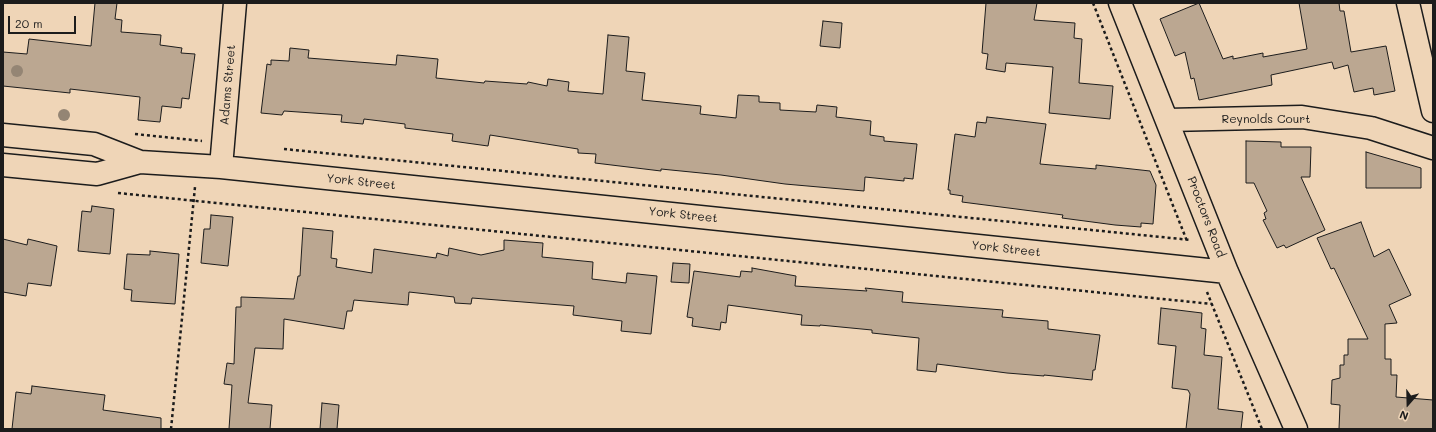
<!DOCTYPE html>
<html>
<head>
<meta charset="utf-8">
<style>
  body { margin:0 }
  #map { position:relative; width:1436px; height:432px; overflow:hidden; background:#efd5b7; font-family:Mali,sans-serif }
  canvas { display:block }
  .frame { position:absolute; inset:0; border:4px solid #1c1c1c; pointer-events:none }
  .north { position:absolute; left:1388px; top:384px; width:40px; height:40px; -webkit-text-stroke:3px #efd5b7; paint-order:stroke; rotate:200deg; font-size:11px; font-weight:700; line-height:16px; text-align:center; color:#1c1c1c }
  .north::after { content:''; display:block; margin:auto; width:14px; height:18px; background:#1c1c1c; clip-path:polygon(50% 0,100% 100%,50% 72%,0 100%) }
  .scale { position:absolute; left:8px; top:16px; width:68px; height:18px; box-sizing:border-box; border:2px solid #1c1c1c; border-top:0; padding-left:5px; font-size:12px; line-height:14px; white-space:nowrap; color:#1c1c1c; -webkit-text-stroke:3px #efd5b7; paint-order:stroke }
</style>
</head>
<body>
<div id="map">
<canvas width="1436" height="432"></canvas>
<div class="frame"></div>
<div class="north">N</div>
<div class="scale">20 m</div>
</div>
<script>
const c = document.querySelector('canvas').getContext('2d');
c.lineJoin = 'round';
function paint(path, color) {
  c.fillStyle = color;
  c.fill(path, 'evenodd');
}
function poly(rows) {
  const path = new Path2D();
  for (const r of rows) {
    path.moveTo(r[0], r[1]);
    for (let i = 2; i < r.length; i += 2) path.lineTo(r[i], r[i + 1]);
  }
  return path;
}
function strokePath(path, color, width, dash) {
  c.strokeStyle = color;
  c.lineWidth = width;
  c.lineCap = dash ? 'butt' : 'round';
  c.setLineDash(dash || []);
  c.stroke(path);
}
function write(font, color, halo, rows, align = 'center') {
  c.font = font + ' Mali,sans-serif';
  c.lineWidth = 4;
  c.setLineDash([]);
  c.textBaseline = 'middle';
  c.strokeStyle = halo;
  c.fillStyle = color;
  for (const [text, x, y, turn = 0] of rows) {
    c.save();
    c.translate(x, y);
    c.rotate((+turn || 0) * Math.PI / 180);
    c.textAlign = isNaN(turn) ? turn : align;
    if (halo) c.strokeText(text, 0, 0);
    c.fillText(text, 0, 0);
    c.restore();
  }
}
const building = poly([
  [95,3,117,3,115,19,122,20,121,32,161,35,160,45,182,48,181,53,195,54,189,99,182,98,181,108,162,106,160,122,138,120,140,97,70,89,70,93,3,86,3,52,27,54,29,39,91,46,95,3],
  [986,3,1037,3,1034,20,1075,23,1074,38,1082,39,1079,83,1113,86,1110,119,1049,113,1053,67,1006,63,1005,72,986,69,988,54,982,53,986,3],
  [1199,3,1223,59,1233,56,1233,59,1263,53,1263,57,1307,49,1299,3,1339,3,1340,11,1344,11,1351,52,1386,46,1395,91,1374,95,1373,88,1354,92,1348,65,1334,69,1332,62,1271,75,1272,85,1199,100,1194,78,1191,79,1185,52,1175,56,1160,19,1199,3],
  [823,21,842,23,840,48,820,46,823,21],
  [608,35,629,37,626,71,645,73,642,100,701,106,700,114,736,118,738,95,759,96,759,102,780,103,780,110,816,112,817,105,837,107,836,117,871,121,870,135,884,137,884,141,917,144,913,179,904,178,904,181,865,177,864,191,785,184,721,175,661,169,661,171,595,163,596,154,578,153,578,149,490,135,488,146,452,141,453,134,405,128,405,124,364,119,363,124,341,122,342,115,284,111,282,115,261,113,267,64,271,65,271,60,289,61,290,48,309,50,308,58,396,65,397,55,438,59,436,78,484,83,485,81,527,84,528,82,547,86,548,79,569,82,568,91,603,94,608,35],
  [987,117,1046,124,1040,164,1096,169,1096,165,1150,171,1156,185,1153,224,1141,223,1141,227,1115,225,1062,218,1063,215,962,202,963,196,950,194,950,190,948,190,955,134,975,137,977,122,986,123,987,117],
  [1246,141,1281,142,1281,147,1311,147,1310,177,1301,177,1325,230,1286,248,1284,245,1277,248,1263,220,1266,219,1264,213,1267,211,1254,183,1246,183,1246,141],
  [1366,152,1421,168,1421,188,1366,188,1366,152],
  [92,206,114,209,110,254,78,251,82,211,91,212,92,206],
  [211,215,233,217,228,266,201,263,204,229,210,229,211,215],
  [1361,222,1374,257,1389,249,1411,295,1389,305,1397,323,1385,324,1385,359,1391,359,1391,375,1397,375,1396,397,1433,400,1433,429,1339,429,1340,405,1331,404,1332,380,1340,378,1340,365,1344,365,1344,355,1348,355,1348,339,1368,339,1334,268,1331,269,1317,238,1361,222],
  [303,228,333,231,331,258,337,259,336,267,372,273,374,249,436,258,437,253,448,256,449,248,481,255,504,250,504,240,543,243,542,257,593,262,592,279,626,283,627,273,657,276,651,334,621,331,622,321,573,315,574,306,472,298,471,304,455,303,454,297,409,292,408,305,354,300,352,311,347,311,344,329,284,319,283,349,255,348,248,403,272,405,270,429,229,429,232,385,224,384,227,363,234,364,236,307,241,307,241,297,294,299,298,276,300,276,303,228],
  [3,239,27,245,28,239,57,246,51,286,28,283,26,296,3,292,3,239],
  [150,251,179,254,175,304,131,301,132,290,124,289,127,254,150,255,150,251],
  [673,263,690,264,689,283,671,282,673,263],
  [752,268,796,276,795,286,867,291,865,288,903,292,902,302,1003,310,1002,317,1048,321,1048,329,1100,335,1095,370,1093,370,1092,380,1044,375,1044,376,1007,373,937,364,936,372,917,370,919,338,872,333,872,330,820,325,820,326,801,325,802,315,728,305,726,323,721,322,720,330,692,326,693,318,687,317,694,271,740,277,741,271,752,272,752,268],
  [1161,308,1202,313,1201,328,1206,329,1204,355,1222,357,1218,409,1243,412,1241,429,1186,429,1190,394,1188,390,1172,388,1176,346,1158,344,1161,308],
  [32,386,105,395,103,410,161,418,161,429,12,429,16,392,31,394,32,386],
  [322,403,339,405,337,429,320,429,322,403]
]);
paint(building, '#bba791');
strokePath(building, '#1c1c1c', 1);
const minor = poly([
  [1120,3,1227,272,1296,429],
  [1408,3,1433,111],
  [1168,120,1302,117,1371,128,1433,148],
  [3,135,94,144,140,162],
  [3,165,97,174,140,162,221,167,1227,272],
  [221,167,235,3]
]);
strokePath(minor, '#1c1c1c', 25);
strokePath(poly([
  [1093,3,1187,241],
  [135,134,202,141],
  [284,149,1191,240],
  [118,193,1212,304],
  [1207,292,1262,429],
  [171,429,195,187]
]), '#1c1c1c', 2.5, [3, 3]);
strokePath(minor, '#efd5b7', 22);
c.fillStyle = '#948574';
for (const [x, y] of [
  [17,71],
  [64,115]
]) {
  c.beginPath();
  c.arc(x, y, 6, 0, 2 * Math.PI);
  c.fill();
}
write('12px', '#1c1c1c', '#efd5b7', [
  ["Adams Street",228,85,-85],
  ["Reynolds Court",1266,119],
  ["York Street",361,182,6],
  ["York Street",683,215,6],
  ["Proctors Road",1206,217,69],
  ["York Street",1006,249,6]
]);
</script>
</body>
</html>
